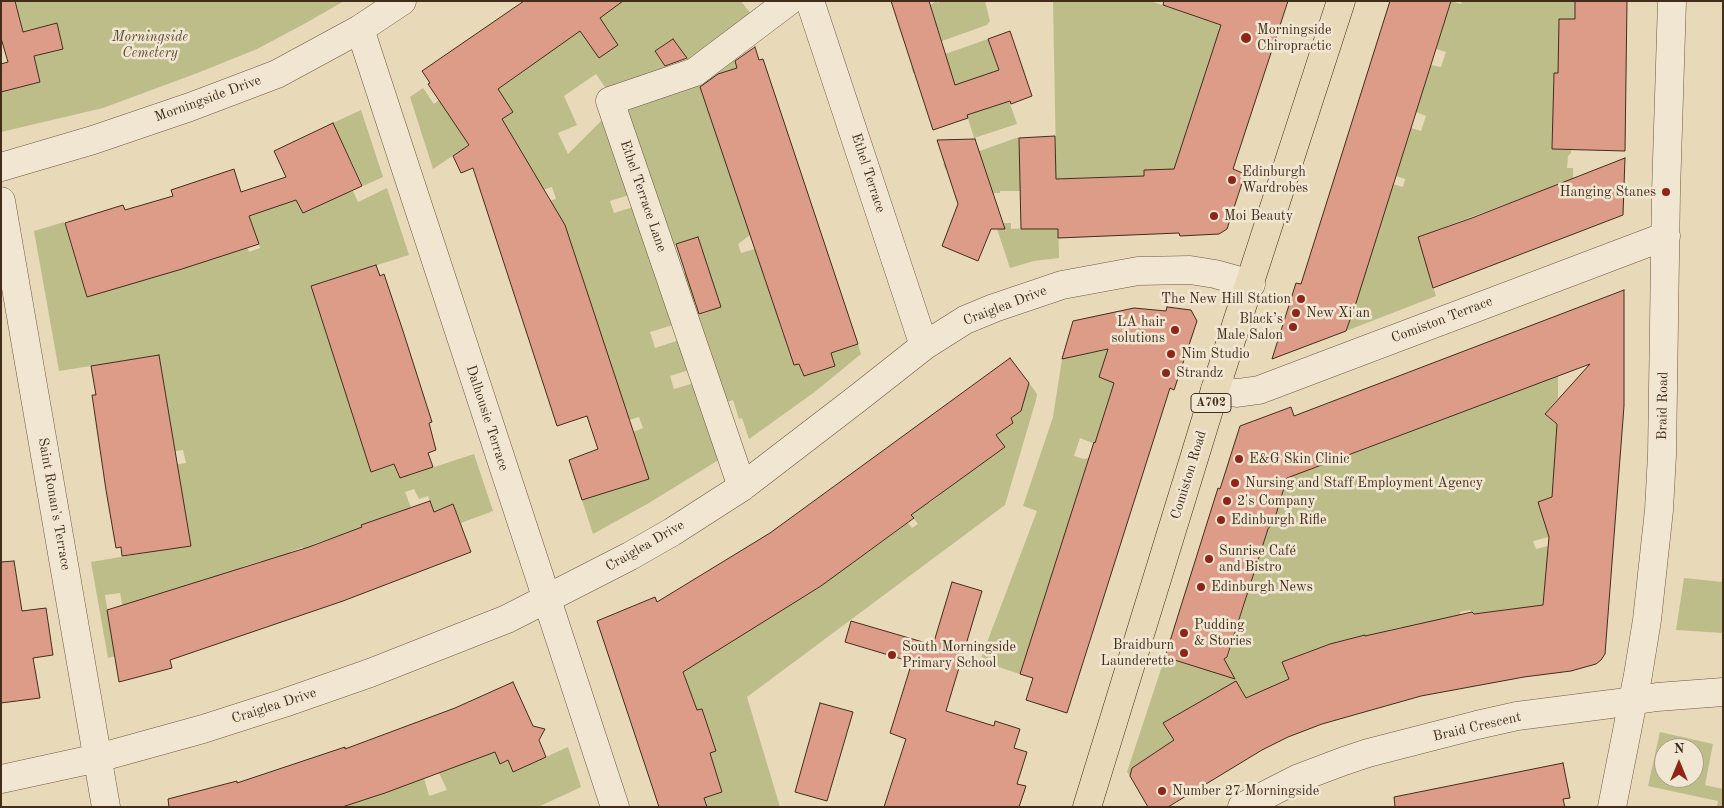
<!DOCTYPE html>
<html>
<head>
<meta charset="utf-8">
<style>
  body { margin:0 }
  #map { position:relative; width:1724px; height:808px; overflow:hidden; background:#e8d9b9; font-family:"Old Standard TT",serif }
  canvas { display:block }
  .frame { position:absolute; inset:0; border:2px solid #422d1b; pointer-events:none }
  .north { position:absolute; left:1654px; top:738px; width:50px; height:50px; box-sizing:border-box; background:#f0e6d2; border:1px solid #aa9c89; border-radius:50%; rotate:0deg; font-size:14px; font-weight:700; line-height:20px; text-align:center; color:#422d1b }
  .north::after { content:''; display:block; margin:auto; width:18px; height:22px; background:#8f2418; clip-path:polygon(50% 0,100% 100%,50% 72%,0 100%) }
</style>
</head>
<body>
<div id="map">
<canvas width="1724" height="808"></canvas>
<div class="frame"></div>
<div class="north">N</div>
</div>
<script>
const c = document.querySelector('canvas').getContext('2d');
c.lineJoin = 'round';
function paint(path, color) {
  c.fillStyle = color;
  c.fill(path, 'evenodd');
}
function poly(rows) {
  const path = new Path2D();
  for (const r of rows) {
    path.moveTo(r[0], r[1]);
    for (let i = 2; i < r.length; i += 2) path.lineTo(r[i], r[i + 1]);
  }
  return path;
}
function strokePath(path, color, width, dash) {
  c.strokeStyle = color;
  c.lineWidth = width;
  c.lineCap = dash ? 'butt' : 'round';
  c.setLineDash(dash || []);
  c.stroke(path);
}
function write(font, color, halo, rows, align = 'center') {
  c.font = font + ' "Old Standard TT",serif';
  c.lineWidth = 5;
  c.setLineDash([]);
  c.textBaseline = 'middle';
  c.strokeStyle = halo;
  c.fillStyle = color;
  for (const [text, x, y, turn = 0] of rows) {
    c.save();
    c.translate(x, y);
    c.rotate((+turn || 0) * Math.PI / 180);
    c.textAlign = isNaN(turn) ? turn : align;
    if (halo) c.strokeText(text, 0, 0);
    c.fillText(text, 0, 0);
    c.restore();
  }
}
paint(poly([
  [15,1,344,1,306,23,257,49,200,72,103,108,1,132,1,92,40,82,34,56,63,49,57,23,23,32],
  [621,1,741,1,754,18,691,65,673,39,655,51,669,72,607,90,596,74,564,96,577,125,558,133,568,154,608,114,635,193,610,201,614,213,633,207,673,325,650,332,655,348,685,338,695,368,670,376,674,389,694,383,725,456,649,503,593,534,582,500,648,479,633,432,643,428,639,417,629,420,606,351,543,203,556,199,552,187,486,208,484,202,539,183,469,145,433,169,410,97,423,88,434,104,439,100,495,124,513,112,496,90,524,71,511,52,580,31,598,34,610,51,618,45,607,28,595,21],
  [936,1,938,3,940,1,985,1,990,21,987,25,942,41,933,13,930,12,928,7],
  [1053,1,1150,1,1214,22,1223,19,1196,179,1152,170,1144,170,1144,181,1133,176,1057,179,1059,258,1034,261,1010,268,996,226,1003,226,1003,223,1011,223,1011,229,1031,228,1031,191,1000,191,1000,193,990,193,991,186,981,157,946,170,943,164,1019,137,1019,161,1056,160],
  [1451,1,1461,4,1462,1,1575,1,1575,15,1578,16,1578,22,1574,19,1559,19,1573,76,1554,74,1553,95,1569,95,1553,128,1552,149,1568,150,1571,148,1571,153,1568,156,1567,168,1573,168,1573,179,1418,237,1436,296,1346,331,1393,184,1403,187,1405,179,1396,176,1411,128,1421,131,1426,116,1416,112,1431,65,1441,67,1446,52,1436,49],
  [988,39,1017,124,974,138,967,115,1001,104,955,85,947,61,913,73,911,66],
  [732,52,735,62,757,55,759,60,716,75,753,204,741,208,745,221,763,231,750,235,738,244,741,253,772,244,760,264,765,277,782,288,769,293,774,305,791,300,791,318,779,322,783,335,801,329,789,352,794,365,799,364,804,376,835,366,831,353,858,344,861,354,816,391,749,439,742,418,739,419,733,400,722,404,694,323,698,315,721,307,717,294,687,303,678,275,707,265,698,237,668,247,619,104],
  [361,110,383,177,363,186,333,123],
  [346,182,350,192,353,191,358,202,387,188,409,255,311,286,371,472,404,461,410,475,474,454,493,511,461,523,453,504,434,512,428,496,419,499,414,489,405,492,417,523,385,534,379,519,369,522,361,525,367,541,337,552,332,538,314,544,319,559,309,562,303,547,290,552,295,567,266,577,261,561,242,567,247,583,125,619,120,593,105,595,115,656,108,658,91,562,191,545,154,516,185,511,179,474,148,479,146,469,186,463,183,450,175,451,159,355,59,371,34,231,64,222,87,297,102,292,241,230,249,252,260,248,249,216,295,196,303,212,315,207],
  [1119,347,1102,367,1099,377,1115,382,1095,444,1080,438,1074,456,1084,459,1089,458,1020,674,980,661,1037,511,1023,506,1053,417,1062,359],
  [1558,373,1558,398,1545,414,1554,422,1560,414,1574,442,1556,440,1554,460,1573,462,1552,497,1538,502,1549,537,1533,541,1536,549,1548,546,1563,586,1545,585,1543,603,1561,605,1524,628,1520,608,1474,614,1470,610,1460,612,1465,637,1436,620,1423,623,1429,644,1407,649,1401,627,1386,631,1393,652,1372,657,1365,635,1318,648,1283,662,1290,683,1246,698,1237,683,1193,728,1183,711,1164,723,1174,741,1132,768,1130,776,1127,772,1165,657,1207,670,1228,657,1268,529,1274,521,1289,473,1315,468,1536,384],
  [1029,383,1037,394,1036,400,1005,505,747,697,780,807,707,807,704,796,722,792,716,773,689,757,716,751,702,709,681,715,690,693,684,673,670,676,720,649,715,639,748,631,768,619,787,603,795,589,802,598,822,586,816,576,844,555,851,564,908,523,912,528,918,524,911,515,913,514,919,491,929,503,941,494,932,481,944,491,1004,447,996,435,1012,423,1011,418,1021,411],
  [1684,578,1723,582,1723,633,1676,630],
  [1660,732,1713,744,1705,785,1723,789,1723,807,1717,807,1718,801,1648,786],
  [1664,748,1694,748,1694,778,1664,778],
  [487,736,500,763,508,760,513,772,568,747,581,787,538,807,342,807,424,778,429,796,447,790,439,773]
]), '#bdbd8a');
const building = poly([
  [1,1,15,1,23,32,57,23,63,49,34,56,40,82,1,92,1,64,8,62,1,38,1,1],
  [524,1,623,1,600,18,618,45,599,58,580,31,498,89,513,112,502,119,565,225,649,479,582,500,569,460,598,449,587,416,557,426,473,168,461,173,453,156,469,145,428,84,430,83,422,71,524,1],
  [891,1,929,1,955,85,999,70,988,39,1010,31,1032,96,1011,104,1010,101,967,115,968,118,933,130,891,1],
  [1164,1,1288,1,1233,169,1245,174,1227,229,1219,234,1180,236,1179,233,1058,238,1058,229,1021,229,1019,138,1055,136,1056,179,1144,176,1144,170,1174,169,1221,25,1163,5,1164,1],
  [1390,1,1451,1,1357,300,1346,331,1272,359,1296,283,1301,284,1390,1],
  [1575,1,1627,1,1625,151,1552,149,1554,73,1558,73,1559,19,1575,19,1575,1],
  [673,39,687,58,665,66,655,51,673,39],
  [755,47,759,60,763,59,858,344,831,353,835,366,804,376,799,364,794,365,700,87,718,74,737,68,735,61,755,47],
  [333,123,362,186,303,213,296,200,249,216,259,244,182,269,87,297,65,223,123,205,125,210,173,196,171,190,234,169,241,192,286,177,274,151,333,123],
  [975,139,1005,229,991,229,978,261,942,246,958,204,937,140,975,139],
  [1625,158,1623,215,1433,288,1418,237,1472,218,1625,158],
  [698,237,721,307,699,314,676,244,698,237],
  [376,265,380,276,384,274,403,331,432,422,429,423,436,450,428,453,433,467,400,478,394,464,371,472,311,286,376,265],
  [1624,290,1624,406,1605,654,1601,660,1596,664,1571,671,1524,677,1421,696,1322,724,1288,737,1262,750,1168,807,1148,807,1130,776,1132,768,1174,740,1163,723,1236,681,1246,698,1289,679,1282,662,1330,644,1365,635,1365,636,1472,612,1474,614,1543,605,1549,537,1538,502,1552,497,1557,424,1545,414,1590,364,1287,478,1274,521,1268,529,1227,657,1224,659,1235,679,1165,657,1218,488,1220,489,1240,426,1291,407,1294,416,1624,290],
  [1167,307,1191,310,1197,321,1174,390,1170,388,1067,713,1026,700,1033,678,1020,674,1094,442,1095,443,1114,383,1099,377,1108,349,1062,359,1073,321,1134,308,1166,311,1167,307],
  [159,355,191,546,122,556,121,547,116,548,106,490,92,395,96,395,91,366,159,355],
  [1010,358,1029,383,1021,411,1011,418,1013,423,996,435,1005,447,911,515,914,518,821,586,683,672,697,710,702,709,716,751,710,753,722,792,704,798,707,807,659,807,597,621,655,597,657,602,770,533,1010,358],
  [430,501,434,512,453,504,471,552,343,601,170,660,172,668,119,682,107,610,309,547,362,527,361,525,430,501],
  [14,561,22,611,46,608,53,655,33,658,40,698,1,703,1,562,14,561],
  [952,582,982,591,946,711,994,726,995,721,1020,729,1014,748,1027,752,1017,784,1026,786,1019,807,884,807,906,739,890,733,912,662,845,642,851,621,933,645,952,582],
  [513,682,533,726,545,729,539,740,546,757,513,772,508,760,500,764,495,752,385,793,342,807,169,807,168,799,237,781,237,783,345,747,345,749,455,708,513,682],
  [820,703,853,712,827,801,795,792,820,703],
  [1563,763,1570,798,1563,799,1565,807,1395,807,1394,797,1563,763]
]);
paint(building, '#dc9c88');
strokePath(building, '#422d1b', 1);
const minor = poly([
  [810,1,924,346],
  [360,29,615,807],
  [1,167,93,140,190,107,277,74,360,29,402,1],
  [1,201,106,807],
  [1215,390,1237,393,1259,390,1666,236],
  [742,487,610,101,695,72,789,1],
  [1,779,98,758,203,729,284,703,370,673,507,619,630,556,672,532,742,487,858,398,924,346,965,320,994,308,1062,285,1138,271,1190,270,1215,274,1251,284],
  [1242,807,1299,778,1344,761,1368,753,1477,725,1517,716,1611,704,1657,697,1723,692],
  [1612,807,1638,675,1647,620,1659,510,1662,455,1666,192,1672,1]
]);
const major = poly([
  [1087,807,1215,390,1341,1]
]);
strokePath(minor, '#6c5842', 29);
strokePath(major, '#422d1b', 29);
strokePath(minor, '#f0e6d2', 28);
strokePath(major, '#e8d9b9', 28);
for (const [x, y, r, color] of [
  [1246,38,6,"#8f2418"],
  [1232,180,5,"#8f2418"],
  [1666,192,5,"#8f2418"],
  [1214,216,5,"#8f2418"],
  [1301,299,5,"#8f2418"],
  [1296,313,5,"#8f2418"],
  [1293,327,5,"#8f2418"],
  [1175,330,5,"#8f2418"],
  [1171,354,5,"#8f2418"],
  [1166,373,5,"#8f2418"],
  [1239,459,5,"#8f2418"],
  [1235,483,5,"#8f2418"],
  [1227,501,5,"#8f2418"],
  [1221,520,5,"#8f2418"],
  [1209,559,5,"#8f2418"],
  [1201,587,5,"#8f2418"],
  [1184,633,5,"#8f2418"],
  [1184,653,5,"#8f2418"],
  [892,655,5,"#8f2418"],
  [1162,791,5,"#8f2418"]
]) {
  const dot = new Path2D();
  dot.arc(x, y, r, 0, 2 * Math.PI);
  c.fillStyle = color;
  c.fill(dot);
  strokePath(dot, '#f0e6d2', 2);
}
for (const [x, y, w] of [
  [1211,403,40]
]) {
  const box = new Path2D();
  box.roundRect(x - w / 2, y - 9.5, w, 19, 4);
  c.fillStyle = '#f0e6d2';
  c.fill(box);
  strokePath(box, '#422d1b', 1);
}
write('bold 12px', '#422d1b', null, [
  ["A702",1211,403]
]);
write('14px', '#422d1b', '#f0e6d2', [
  ["Morningside",1257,30],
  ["Chiropractic",1257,46],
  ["Edinburgh",1242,172],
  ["Wardrobes",1242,188],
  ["Hanging Stanes",1656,192,"right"],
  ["Moi Beauty",1224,216],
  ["The New Hill Station",1291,299,"right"],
  ["New Xi'an",1306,313],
  ["Black’s",1283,319,"right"],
  ["Male Salon",1283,335,"right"],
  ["LA hair",1165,322,"right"],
  ["solutions",1165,338,"right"],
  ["Nim Studio",1181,354],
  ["Strandz",1176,373],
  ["E&G Skin Clinic",1249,459],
  ["Nursing and Staff Employment Agency",1245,483],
  ["2's Company",1237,501],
  ["Edinburgh Rifle",1231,520],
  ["Sunrise Café",1219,551],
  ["and Bistro",1219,567],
  ["Edinburgh News",1211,587],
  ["Pudding",1194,625],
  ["& Stories",1194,641],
  ["Braidburn",1174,645,"right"],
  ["Launderette",1174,661,"right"],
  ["South Morningside",902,647],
  ["Primary School",902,663],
  ["Number 27 Morningside",1172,791]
], 'left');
write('italic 14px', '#5b4a31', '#f0e6d2', [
  ["Morningside",150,37],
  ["Cemetery",150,53]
]);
write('14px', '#422d1b', '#f0e6d2', [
  ["Morningside Drive",208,99,-20],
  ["Ethel Terrace",868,173,72],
  ["Ethel Terrace Lane",643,196,71],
  ["Craiglea Drive",1005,306,-21],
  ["Comiston Terrace",1442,320,-21],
  ["Braid Road",1663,406,-89],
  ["Dalhousie Terrace",487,418,72],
  ["Comiston Road",1189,475,-73],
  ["Saint Ronan's Terrace",54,504,80],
  ["Craiglea Drive",645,546,-30],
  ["Craiglea Drive",274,706,-18],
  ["Braid Crescent",1477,727,-13]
]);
</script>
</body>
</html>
